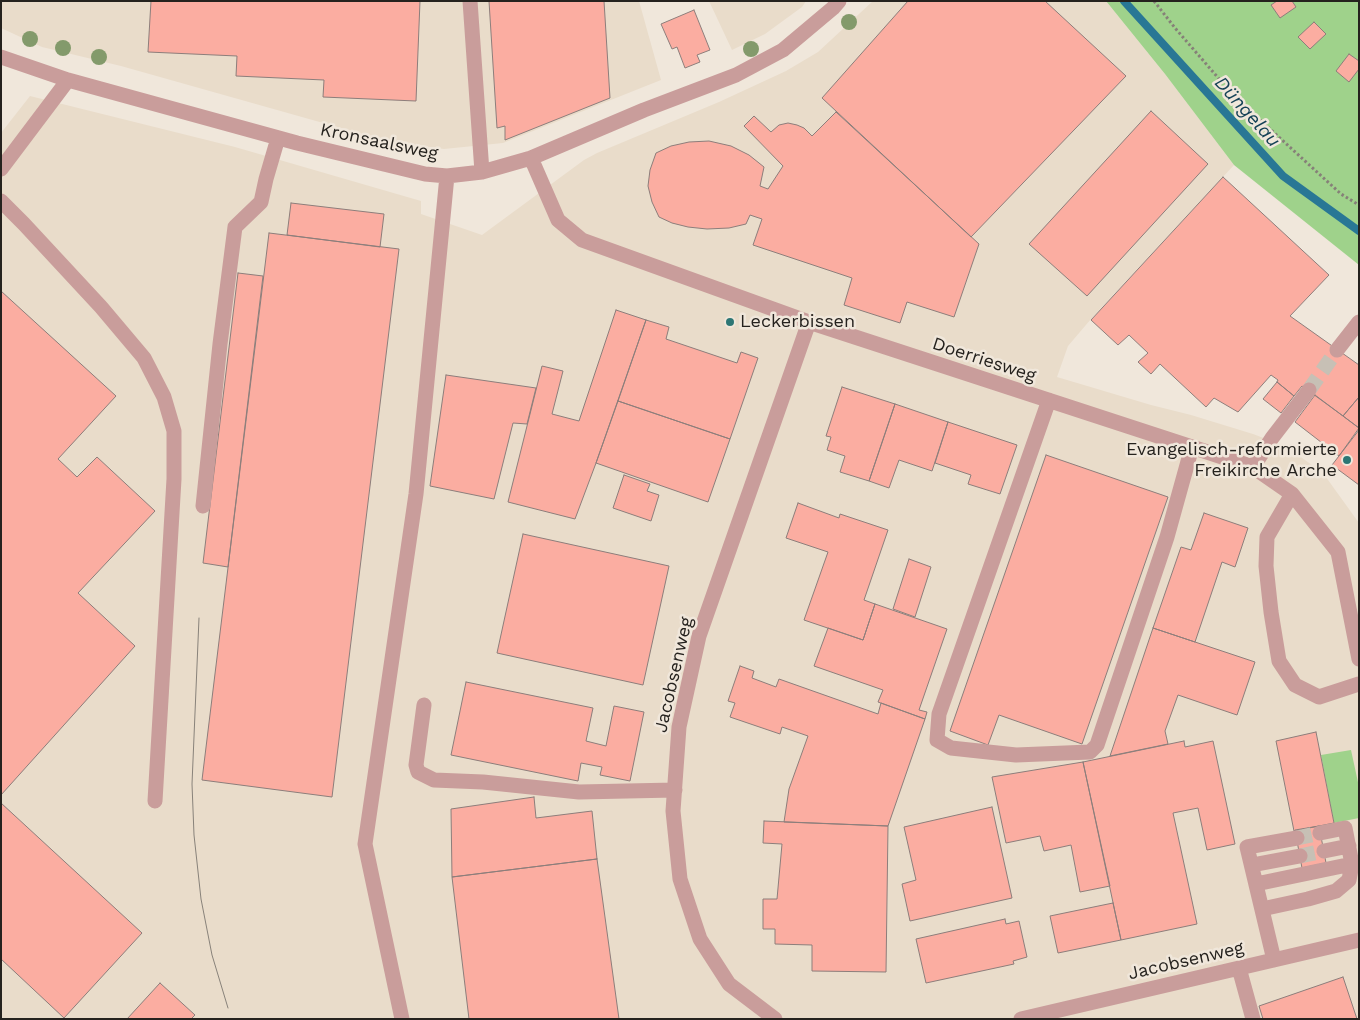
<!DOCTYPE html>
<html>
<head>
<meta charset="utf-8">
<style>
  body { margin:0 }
  #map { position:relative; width:1360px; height:1020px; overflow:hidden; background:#f0e7db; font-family:"Work Sans",sans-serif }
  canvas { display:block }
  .frame { position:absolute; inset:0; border:2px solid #25221e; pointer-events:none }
</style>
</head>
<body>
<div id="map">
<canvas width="1360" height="1020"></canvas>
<div class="frame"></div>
</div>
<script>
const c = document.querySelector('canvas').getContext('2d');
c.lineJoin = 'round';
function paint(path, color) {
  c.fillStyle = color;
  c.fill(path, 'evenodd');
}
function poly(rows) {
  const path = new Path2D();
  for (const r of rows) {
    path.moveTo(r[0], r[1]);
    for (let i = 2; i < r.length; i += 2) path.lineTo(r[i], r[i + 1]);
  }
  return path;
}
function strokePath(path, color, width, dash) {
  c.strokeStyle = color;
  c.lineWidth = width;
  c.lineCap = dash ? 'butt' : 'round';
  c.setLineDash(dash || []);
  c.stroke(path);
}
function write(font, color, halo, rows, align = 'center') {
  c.font = font + ' "Work Sans",sans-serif';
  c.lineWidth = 5;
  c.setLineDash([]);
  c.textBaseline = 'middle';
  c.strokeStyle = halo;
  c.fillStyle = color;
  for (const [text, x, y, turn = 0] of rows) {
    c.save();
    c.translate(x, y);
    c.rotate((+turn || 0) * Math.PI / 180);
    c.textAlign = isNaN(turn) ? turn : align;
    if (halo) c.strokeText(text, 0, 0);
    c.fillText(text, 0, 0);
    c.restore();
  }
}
paint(poly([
  [1,1,639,1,661,80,503,143,444,149,387,141,121,66,42,47,1,28],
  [709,1,806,1,802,7,765,34,732,50],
  [873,1,1106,1,1165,74,1234,165,1091,319,1068,346,1057,377,1151,405,1191,415,1253,434,1287,447,1323,473,1359,523,1359,1019,1,1019,1,133,30,96,235,147,421,201,421,214,482,235,584,160,597,153,719,102,786,71,818,52]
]), '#e9dcca');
paint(poly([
  [1106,1,1359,1,1359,265,1234,165,1165,74],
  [1351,750,1359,787,1359,818,1334,823,1321,755]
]), '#9fd28b');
strokePath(poly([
  [1124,1,1283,176,1359,231]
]), '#297795', 8);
const building = poly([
  [151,1,420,1,416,101,323,97,324,80,236,76,237,56,148,52,151,1],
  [489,1,604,1,610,98,505,140,505,126,497,128,489,1],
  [908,1,1045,1,1126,76,971,237,822,98,908,1],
  [1277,1,1292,1,1296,7,1280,18,1271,5,1277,1],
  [694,10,710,50,697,55,700,62,685,68,677,47,672,49,661,24,694,10],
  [1314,22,1326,34,1310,49,1298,37,1314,22],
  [1349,54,1359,61,1359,69,1349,82,1336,71,1349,54],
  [1151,111,1208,164,1087,296,1029,244,1151,111],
  [836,112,979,244,954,317,907,302,900,323,844,305,852,278,753,245,762,219,750,215,746,224,729,228,707,229,688,227,672,223,659,217,652,202,648,186,650,170,656,153,671,146,689,142,709,141,731,146,749,155,764,167,760,186,768,189,783,166,744,126,754,116,771,132,779,125,788,123,797,125,804,128,812,136,836,112],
  [1223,177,1329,275,1290,316,1359,365,1359,397,1343,416,1302,386,1294,396,1277,382,1278,380,1271,375,1238,412,1214,398,1206,407,1160,364,1151,374,1138,362,1148,353,1129,335,1118,345,1091,320,1223,177],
  [291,203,384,214,380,247,287,235,291,203],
  [269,233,399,249,332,797,202,780,269,233],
  [238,273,263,276,228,567,203,563,238,273],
  [1,291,116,396,58,459,77,477,97,457,155,511,78,593,135,646,1,795,1,291],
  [616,310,646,320,596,463,575,519,508,502,542,366,563,371,552,414,579,421,616,310],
  [646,320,669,327,666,339,737,363,741,352,758,358,730,439,618,401,646,320],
  [446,375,536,388,527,424,513,423,494,499,430,486,446,375],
  [1277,382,1294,396,1281,413,1263,399,1277,382],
  [842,387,895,404,869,481,840,472,845,456,827,450,831,437,826,436,842,387],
  [1315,395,1359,428,1339,456,1295,422,1315,395],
  [1359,397,1359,428,1343,416,1359,397],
  [618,401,730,439,708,502,596,463,618,401],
  [895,404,948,422,932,471,899,460,889,488,869,481,895,404],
  [948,422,1017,445,1000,494,968,484,971,475,935,463,948,422],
  [1359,430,1359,485,1332,465,1359,430],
  [1046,455,1168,497,1082,744,999,715,988,745,950,731,1046,455],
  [624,475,650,484,647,491,659,495,651,521,613,508,624,475],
  [798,503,839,518,840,514,888,530,864,600,875,604,863,640,804,620,828,552,786,538,798,503],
  [1204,513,1248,528,1235,567,1222,562,1195,642,1153,628,1181,547,1191,550,1204,513],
  [523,534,669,566,643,685,497,653,523,534],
  [909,559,931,567,915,617,893,609,909,559],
  [875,604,947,629,919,710,927,712,925,719,878,702,883,690,814,666,828,628,863,640,875,604],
  [1153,628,1255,662,1237,715,1178,695,1165,731,1168,744,1110,756,1153,628],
  [740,666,754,671,752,678,776,687,779,679,878,714,881,703,925,719,888,826,784,822,789,789,808,736,782,727,780,734,730,717,735,703,728,701,740,666],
  [466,682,593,708,586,741,606,746,614,706,644,712,630,781,600,775,602,767,581,763,578,781,451,755,466,682],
  [1316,732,1334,823,1294,831,1276,741,1316,732],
  [1184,741,1185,747,1213,741,1235,844,1207,850,1198,808,1173,813,1197,924,1121,940,1083,762,1184,741],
  [1083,762,1110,886,1080,892,1071,845,1044,851,1040,836,1006,843,992,777,1083,762],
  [534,797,536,818,592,811,597,859,452,877,451,809,534,797],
  [1,803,142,933,64,1018,1,959,1,803],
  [992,807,1012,898,910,921,902,884,916,880,904,827,992,807],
  [764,821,888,826,886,972,812,971,812,945,775,944,775,929,763,929,763,899,777,899,782,844,763,843,764,821],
  [1319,826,1326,863,1302,868,1295,830,1319,826],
  [597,859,619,1019,469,1019,452,877,597,859],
  [1113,903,1121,940,1058,953,1050,916,1113,903],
  [1005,919,1006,924,1019,921,1027,957,1013,961,1014,964,926,983,916,939,1005,919],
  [1343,977,1357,1019,1263,1019,1259,1006,1343,977],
  [160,983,195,1015,191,1019,127,1019,160,983]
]);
paint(building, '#fbada1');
strokePath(building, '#8d7e7b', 1);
strokePath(poly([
  [1309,390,1337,350],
  [1297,838,1320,833],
  [1300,856,1324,851]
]), '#c7c0b5', 15, [15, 8]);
strokePath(poly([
  [1154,1,1175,28,1233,95,1341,194,1359,205]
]), '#868078', 3, [2.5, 2.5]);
strokePath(poly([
  [470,1,482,172],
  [1,57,68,80,297,143,425,174,447,176,482,172,531,158,644,110,736,75,783,50,833,8,839,1],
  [531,158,558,220,582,240,809,322,1253,467,1292,494,1338,552,1359,659],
  [1,169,68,80],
  [1,201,24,224,101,307,144,358,164,397,174,431,174,479,155,801],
  [1337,350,1359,322],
  [1049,400,939,714,937,740,951,748,1016,755,1090,752,1097,745,1167,537,1192,447],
  [1253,467,1272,438,1309,390],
  [1292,494,1267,537,1266,566,1271,612,1279,661,1295,685,1319,697,1359,684],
  [203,506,220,344,235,227,261,202,266,179,278,138],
  [424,705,416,765,418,772,434,780,483,782,579,792,675,790],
  [1324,851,1349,846],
  [1252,865,1300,856],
  [1256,884,1352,864],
  [1262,909,1308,899,1336,891,1349,880,1352,864,1345,828,1320,833],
  [1274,960,1247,847,1297,838],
  [1239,968,1253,1019],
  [402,1019,365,844,416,494,447,176],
  [775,1019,729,984,700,939,680,879,673,811,679,727,699,636,809,322],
  [1021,1019,1359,940]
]), '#c99d9b', 15);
strokePath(poly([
  [199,618,192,784,194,835,201,899,212,955,228,1008]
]), '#88827a', 1);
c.fillStyle = '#839a6b';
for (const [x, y] of [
  [849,22],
  [30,39],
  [63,48],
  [751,49],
  [99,57]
]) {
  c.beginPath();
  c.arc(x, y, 8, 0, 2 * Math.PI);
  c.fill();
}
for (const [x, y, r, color] of [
  [730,322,5,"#2d7674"],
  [1347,460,5,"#2d7674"]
]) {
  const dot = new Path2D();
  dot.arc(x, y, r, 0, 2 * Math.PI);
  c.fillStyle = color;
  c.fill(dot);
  strokePath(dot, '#f0e7db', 2);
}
write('18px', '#25221e', '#f0e7db', [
  ["Kronsaalsweg",379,142,12],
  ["Doerriesweg",984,360,18],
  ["Jacobsenweg",674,675,-77],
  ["Jacobsenweg",1186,961,-13]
]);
write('18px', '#25221e', '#f0e7db', [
  ["Leckerbissen",740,322],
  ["Evangelisch-reformierte",1337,450,"right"],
  ["Freikirche Arche",1337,471,"right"]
], 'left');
write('italic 19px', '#164357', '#f0e7db', [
  ["Düngelau",1247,112,48]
]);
</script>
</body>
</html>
